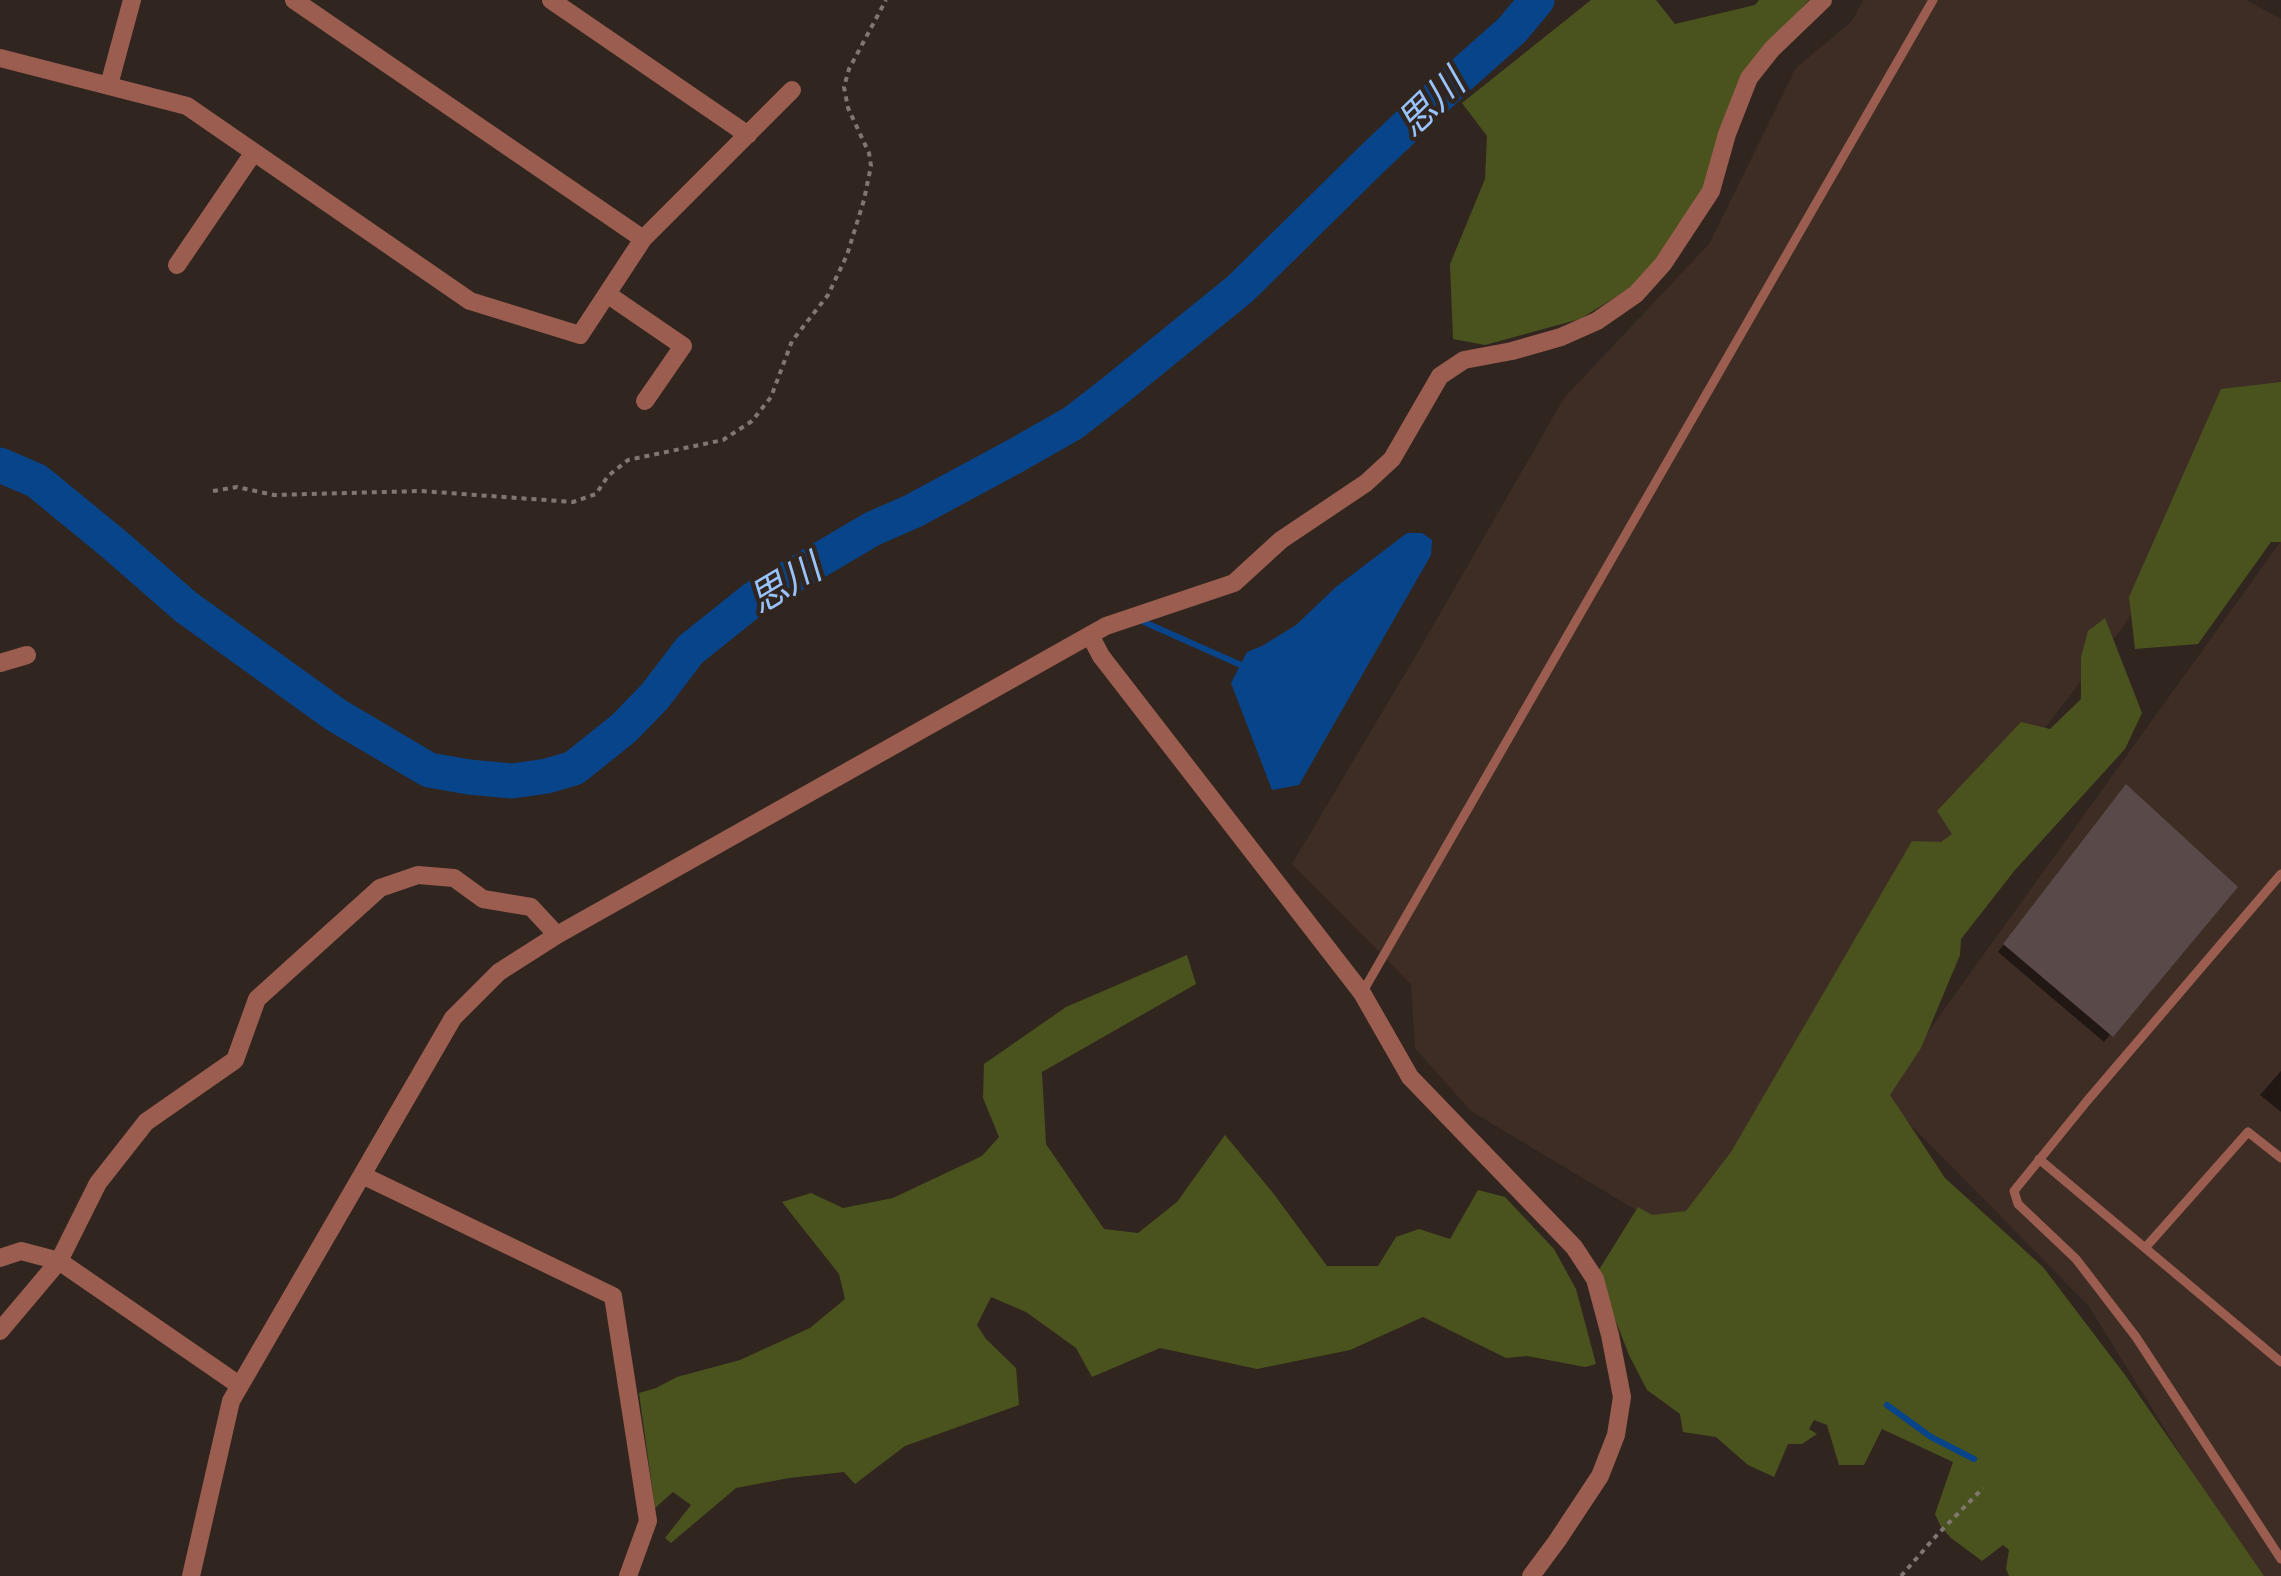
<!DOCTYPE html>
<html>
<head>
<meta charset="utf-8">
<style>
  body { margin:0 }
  canvas { display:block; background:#30251f }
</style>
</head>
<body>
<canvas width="2281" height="1576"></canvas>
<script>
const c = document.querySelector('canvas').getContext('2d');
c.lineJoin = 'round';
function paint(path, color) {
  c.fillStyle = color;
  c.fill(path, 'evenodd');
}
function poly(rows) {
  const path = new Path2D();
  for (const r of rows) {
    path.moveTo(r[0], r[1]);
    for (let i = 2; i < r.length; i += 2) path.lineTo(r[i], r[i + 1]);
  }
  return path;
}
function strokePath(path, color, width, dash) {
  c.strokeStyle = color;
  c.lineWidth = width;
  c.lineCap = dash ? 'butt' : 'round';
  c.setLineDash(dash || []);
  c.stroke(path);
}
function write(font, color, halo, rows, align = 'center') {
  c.font = font + ' Ubuntu,"Noto Sans JP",sans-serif';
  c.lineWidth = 9;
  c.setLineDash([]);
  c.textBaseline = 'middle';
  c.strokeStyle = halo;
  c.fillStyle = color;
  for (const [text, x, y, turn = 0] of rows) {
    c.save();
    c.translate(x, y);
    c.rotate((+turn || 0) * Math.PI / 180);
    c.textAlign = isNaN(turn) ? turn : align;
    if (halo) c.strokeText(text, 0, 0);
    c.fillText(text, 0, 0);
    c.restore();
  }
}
paint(poly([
  [1863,0,2246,0,2281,19,2281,384,2122,628,1980,812,1695,1213,1651,1219,1471,1111,1415,1048,1411,984,1292,864,1418,652,1564,398,1709,244,1796,68,1852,21],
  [2281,541,2281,1576,2256,1576,2088,1305,1882,1096]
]), '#3e2d24');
paint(poly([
  [1591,0,1656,0,1675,24,1755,5,1759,0,1809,0,1769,43,1701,193,1640,282,1580,319,1485,345,1453,339,1450,264,1485,179,1487,136,1462,103],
  [2281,382,2281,542,2271,542,2198,644,2135,649,2129,597,2221,389],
  [2105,618,2142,713,2125,749,2015,870,1961,939,1960,955,1921,1048,1890,1095,1945,1178,2043,1267,2125,1375,2264,1576,2009,1576,2006,1569,2009,1550,2003,1545,1982,1561,1951,1538,1941,1527,1935,1514,1953,1462,1882,1429,1864,1465,1839,1465,1827,1425,1814,1420,1809,1429,1817,1434,1802,1444,1788,1444,1774,1477,1748,1465,1716,1437,1683,1432,1680,1414,1647,1390,1629,1355,1597,1273,1638,1207,1652,1215,1686,1211,1731,1152,1912,841,1941,842,1952,834,1937,811,2021,722,2050,729,2081,699,2081,657,2088,631],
  [1187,955,1196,984,1042,1072,1046,1144,1104,1229,1138,1233,1177,1202,1225,1135,1273,1193,1327,1266,1378,1266,1396,1237,1419,1229,1450,1239,1478,1190,1505,1197,1554,1249,1576,1289,1596,1364,1585,1367,1527,1356,1506,1358,1423,1317,1350,1350,1257,1369,1160,1348,1092,1377,1076,1348,1026,1312,991,1297,977,1325,986,1339,1016,1368,1019,1405,905,1446,855,1484,844,1472,789,1478,736,1488,671,1543,665,1538,691,1505,673,1492,655,1508,639,1393,656,1388,677,1377,740,1360,810,1328,845,1299,839,1274,782,1202,811,1193,843,1208,893,1198,982,1156,999,1137,983,1098,984,1064,1066,1007]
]), '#4a531d');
paint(poly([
  [1407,533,1422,533,1432,540,1431,555,1299,785,1272,790,1231,683,1247,652,1262,646,1296,625,1336,587]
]), '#084489');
paint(poly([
  [2120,793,2234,887,2104,1042,1998,952],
  [2281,1071,2281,1112,2260,1095]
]), '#0007');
strokePath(poly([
  [1144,622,1241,665],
  [1887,1405,1931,1437,1974,1459]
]), '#084489', 6);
strokePath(poly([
  [0,465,37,481,115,545,186,607,336,715,429,770,469,777,512,781,547,776,574,768,624,728,655,696,690,650,755,598,872,529,913,511,1015,456,1073,423,1113,392,1240,289,1371,160,1450,85,1512,30,1537,0]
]), '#084489', 35);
paint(poly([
  [2126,784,2238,887,2113,1037,2003,944]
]), '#594a49');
strokePath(poly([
  [213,491,237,487,274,495,421,491,573,502,596,494,608,476,628,460,723,440,752,421,771,397,792,341,828,295,847,255,864,200,871,166,869,153,848,108,844,87,849,69,886,0],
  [1901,1576,1937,1535,1983,1488]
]), '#807771', 4, [5, 5]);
strokePath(poly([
  [2281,874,2087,1101,2014,1191,2018,1204,2076,1259,2136,1337,2281,1559],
  [1362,993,1933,0],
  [2039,1159,2281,1362],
  [2145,1248,2248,1132,2281,1158]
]), '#9b5d4f', 9);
strokePath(poly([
  [294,0,643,239],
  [551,0,748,135],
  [0,58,187,106,470,301,580,335,643,239,792,90],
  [109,85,132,0],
  [177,265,254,152],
  [607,294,683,346,645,401],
  [1090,635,1101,656,1362,993,1410,1077,1574,1247,1595,1279,1610,1335,1622,1397,1616,1435,1600,1476,1557,1541,1531,1576],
  [0,663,27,655],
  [362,1175,613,1296,648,1521,628,1576],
  [0,1258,21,1251,59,1261,239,1385],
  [0,1331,59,1261,98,1183,146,1122,235,1060,257,999,380,888,418,875,454,878,483,899,531,907,557,935],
  [191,1576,231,1401,453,1018,499,972,557,935,1106,626,1234,583,1281,540,1366,483,1392,459,1440,376,1464,360,1512,351,1561,337,1597,321,1636,294,1663,264,1711,191,1727,134,1749,78,1772,49,1823,0]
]), '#9b5d4f', 18);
write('italic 38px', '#98c3fd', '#30251f', [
  ["思川",1431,103,-44],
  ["思川",785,584,-31]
]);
</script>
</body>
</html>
